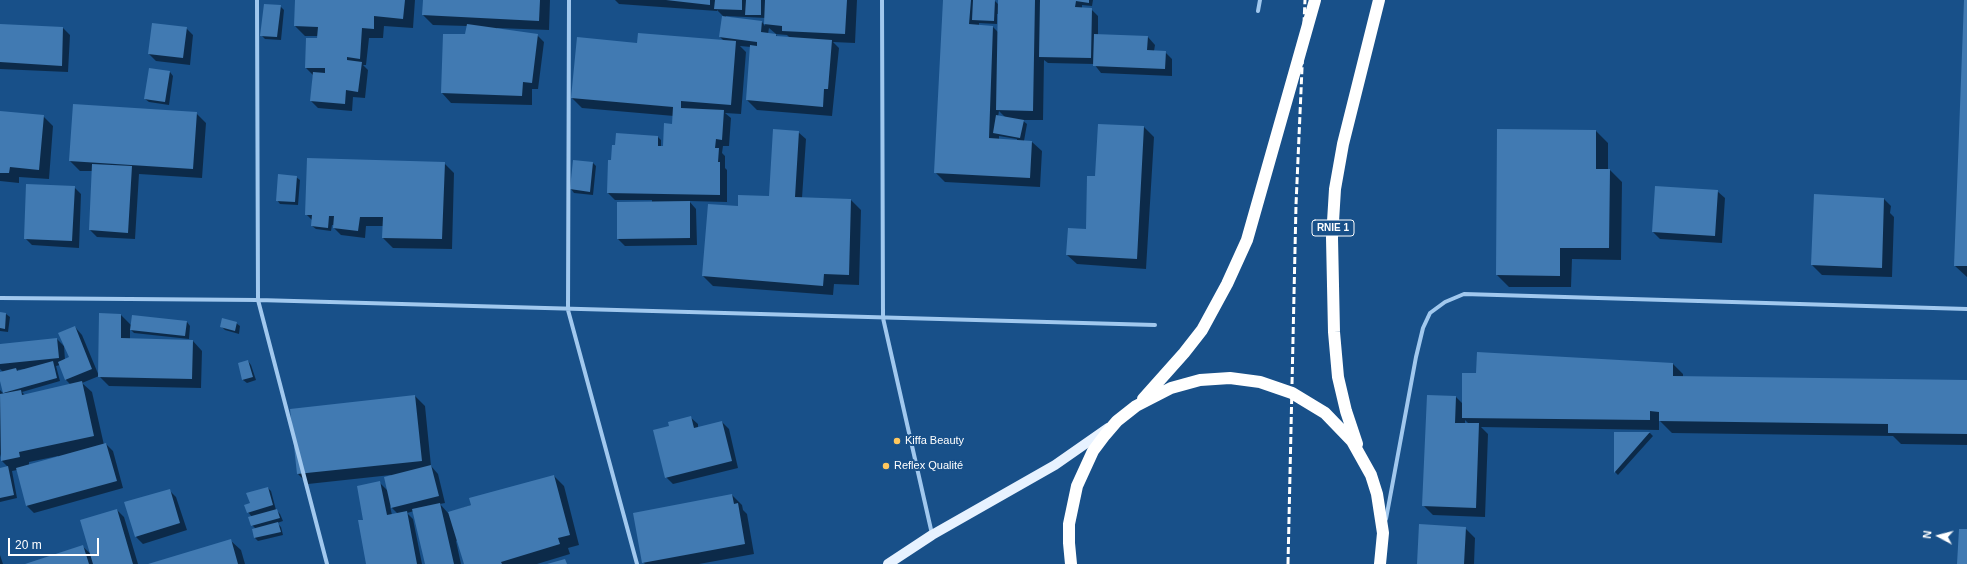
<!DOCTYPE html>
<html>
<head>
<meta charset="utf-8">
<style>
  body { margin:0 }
  #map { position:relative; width:1967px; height:564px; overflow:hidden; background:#185089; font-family:Arial,sans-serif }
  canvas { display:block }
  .north { position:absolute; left:1919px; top:516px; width:40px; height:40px; -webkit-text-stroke:3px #185089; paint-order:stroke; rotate:277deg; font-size:11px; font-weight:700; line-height:16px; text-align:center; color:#fff }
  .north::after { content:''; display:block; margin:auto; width:14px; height:18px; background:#fff; clip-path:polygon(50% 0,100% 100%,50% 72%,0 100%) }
  .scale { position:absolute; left:8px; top:538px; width:91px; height:18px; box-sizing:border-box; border:2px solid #fff; border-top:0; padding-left:5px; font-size:12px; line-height:14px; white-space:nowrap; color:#fff; -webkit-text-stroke:3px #185089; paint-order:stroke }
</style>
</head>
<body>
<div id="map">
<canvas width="1967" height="564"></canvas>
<div class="north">N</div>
<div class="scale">20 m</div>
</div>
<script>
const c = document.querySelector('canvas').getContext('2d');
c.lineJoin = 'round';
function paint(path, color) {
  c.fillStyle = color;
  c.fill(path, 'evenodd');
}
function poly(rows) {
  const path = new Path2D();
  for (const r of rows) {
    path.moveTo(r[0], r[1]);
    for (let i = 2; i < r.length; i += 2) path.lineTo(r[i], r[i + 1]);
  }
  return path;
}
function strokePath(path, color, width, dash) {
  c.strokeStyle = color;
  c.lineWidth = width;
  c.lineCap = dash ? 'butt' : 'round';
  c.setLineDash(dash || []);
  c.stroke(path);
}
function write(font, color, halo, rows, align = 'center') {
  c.font = font + ' Arial,sans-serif';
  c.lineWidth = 4;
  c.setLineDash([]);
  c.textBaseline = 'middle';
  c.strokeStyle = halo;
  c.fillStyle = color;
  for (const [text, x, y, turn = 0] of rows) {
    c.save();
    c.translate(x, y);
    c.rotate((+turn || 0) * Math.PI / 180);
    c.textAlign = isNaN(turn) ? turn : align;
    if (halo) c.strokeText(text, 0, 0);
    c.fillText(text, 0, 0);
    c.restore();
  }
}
paint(poly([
  [296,0,415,0,413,28,384,26,383,38,369,38,366,65,363,65,368,70,365,98,353,97,352,111,318,108,311,101,313,75,306,68,318,36,305,36,295,26],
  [424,0,550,0,549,30,497,28,497,29,537,35,544,42,538,89,532,89,532,105,451,103,442,93,466,35,467,26,433,25,423,15],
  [615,0,857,0,855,43,833,42,839,48,832,116,757,110,747,100,751,47,740,46,746,52,741,114,725,113,731,118,729,146,723,146,722,153,725,156,725,168,727,170,727,202,689,201,696,209,697,245,625,246,618,239,618,203,652,202,652,200,615,200,608,193,658,137,661,140,661,147,664,147,673,125,674,116,582,108,572,98,638,44,724,41,720,37,723,16,717,10,717,11,619,4],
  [726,16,766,18,765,26,762,22,726,17],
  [769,28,776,34,768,34],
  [775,34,787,35,790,38,778,37],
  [944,0,994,0,999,5,999,0,1093,0,1092,6,1082,5,1082,8,1091,9,1098,16,1098,36,1148,37,1155,45,1154,51,1165,52,1172,59,1172,76,1101,73,1094,64,1048,63,1044,60,1043,120,1022,120,1027,124,1024,141,1032,142,1042,151,1040,187,945,182,935,172],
  [997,14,999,14,999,33,993,27,979,26,979,23,997,24],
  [999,111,1006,118,998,117],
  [999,136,1017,139,1017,141,999,140],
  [1965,0,1967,0,1967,277,1955,266],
  [280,6,284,10,281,40,265,39,261,35],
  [0,25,63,28,70,35,68,72,0,69],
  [186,28,193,35,190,65,156,61,149,54],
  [170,72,173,76,169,105,149,102,145,99],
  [0,112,43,116,53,126,49,179,19,177,19,183,0,181],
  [196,113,206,123,202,178,139,174,135,239,97,237,90,230,93,171,80,171,70,161],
  [1144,127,1154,137,1146,269,1077,264,1067,255,1087,230,1096,177],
  [1596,131,1608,143,1608,170,1610,170,1622,182,1621,260,1572,259,1571,287,1509,287,1497,275],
  [798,132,806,139,802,198,851,200,861,210,859,285,834,284,833,295,713,286,703,276,739,208,770,197],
  [444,163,454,173,452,249,393,248,383,238,384,226,366,226,365,238,341,235,334,228,334,225,332,225,331,231,316,229,312,226,313,221,306,214],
  [593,163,596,166,593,195,574,193,571,189],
  [296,177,300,180,298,205,280,204,277,200],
  [74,187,81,194,79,248,32,245,25,238],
  [1717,191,1725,198,1722,243,1660,239,1653,232],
  [1884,199,1891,206,1890,213,1894,217,1892,277,1822,275,1812,265],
  [0,313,6,314,10,317,8,332,0,331],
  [121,315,131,325,187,322,190,326,189,339,134,333,130,329,130,339,193,341,202,351,201,388,109,386,99,376,82,383,92,392,104,445,106,444,113,451,123,488,34,513,27,506,17,470,12,471,17,498,0,502,0,469,8,467,2,461,0,454,0,390,5,395,0,377,0,373,3,372,0,369,0,345,57,339,64,346,65,360,70,358,75,327,82,335,99,376],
  [60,365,66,380,71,385,25,395,22,392,60,381,56,366],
  [26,369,19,372,17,370],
  [58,456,58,457,29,466,29,462],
  [236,323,240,326,239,334,225,330,222,327],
  [248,361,251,365,256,380,247,383,243,380,239,364],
  [1673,364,1683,374,1683,377,1967,381,1967,445,1901,444,1893,436,1672,433,1659,420,1659,430,1481,427,1488,434,1485,517,1433,515,1423,505,1456,397,1463,404],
  [1465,420,1469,424,1465,424],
  [415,396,425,406,431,466,438,474,445,503,440,504,448,513,554,476,564,486,579,545,568,548,570,554,537,564,465,564,458,540,456,541,461,564,426,564,414,511,407,513,413,519,422,564,367,564,364,520,379,482,388,491,391,475,308,484,298,474],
  [390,506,398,514,392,515],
  [690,417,698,424,698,428,722,422,729,429,738,468,673,484,666,477,670,427],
  [1615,433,1650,433,1653,436,1618,475,1615,472],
  [268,488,271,491,276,510,280,514,283,521,277,523,281,527,283,535,258,541,255,538,256,529,252,525,252,517,248,512,251,504],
  [169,490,176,497,187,530,143,544,136,537],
  [732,495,742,505,743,510,747,514,754,554,699,564,645,564,643,562],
  [117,510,124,517,138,564,28,564,82,546,91,554],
  [1465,528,1475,538,1474,564,1418,564],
  [231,541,241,550,245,564,150,564],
  [0,555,3,564,0,564]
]), '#0007');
paint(poly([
  [295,0,405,0,403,19,374,16,374,29,362,28,360,59,347,57,347,60,362,62,358,92,346,90,345,104,310,101,313,72,325,73,325,68,305,68,306,38,317,38,318,27,294,26],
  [423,0,540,0,539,21,422,15],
  [666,0,710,0,710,5],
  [715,0,742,0,742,10,714,9],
  [746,0,761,0,761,15,745,15],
  [765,0,847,0,845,34,782,31,782,26,764,24],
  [943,0,971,0,969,24,993,26,989,138,1032,141,1030,178,934,173],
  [973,0,995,0,994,21,972,20],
  [998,0,1035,0,1033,111,996,110],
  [1040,0,1089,0,1089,3,1076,1,1075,7,1092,8,1091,58,1039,57],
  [1964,0,1967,0,1967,266,1954,266],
  [264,4,281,5,277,37,260,36],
  [722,16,762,21,761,32,776,34,776,36,832,40,828,89,824,89,823,107,746,100,750,45,757,46,757,42,719,37],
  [152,23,187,27,183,58,148,54],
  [0,24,63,27,62,66,0,62],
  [467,24,538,34,532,83,523,82,522,96,441,93,443,34,465,34],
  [638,33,736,41,731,105,681,101,681,108,724,110,722,140,716,139,715,148,719,148,718,162,720,162,720,195,607,193,608,160,611,160,612,145,615,145,616,133,658,136,658,146,663,146,664,123,672,124,673,107,571,98,577,37,637,43],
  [1094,34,1148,36,1147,50,1166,51,1165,69,1093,66],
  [149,68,170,71,165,102,144,99],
  [73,104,197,112,193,169,69,161],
  [0,111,44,115,39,170,10,167,9,173,0,173],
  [996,115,1024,120,1020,138,993,133],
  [1098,124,1144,126,1137,259,1066,255,1068,228,1086,229,1087,176,1095,176],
  [773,129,799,131,795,197,851,199,849,275,824,274,823,286,702,276,708,204,738,206,738,195,769,196],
  [1497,129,1596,130,1596,169,1610,169,1609,248,1560,248,1560,276,1496,275],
  [307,158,445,162,442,239,382,238,383,217,360,217,358,231,333,228,334,216,329,216,328,228,311,226,312,215,305,215],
  [573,160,593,162,590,192,570,189],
  [92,164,132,166,128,233,89,230],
  [278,174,297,176,295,202,276,201],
  [26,184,75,186,72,241,24,239],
  [1655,186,1718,190,1715,236,1652,232],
  [1814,194,1884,198,1882,268,1811,265],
  [690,201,690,238,617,239,617,202],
  [0,312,6,313,5,329,0,328],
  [99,313,121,314,121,338,193,340,192,379,98,377],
  [132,315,187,321,185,336,130,330],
  [222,318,237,322,235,331,220,327],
  [75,326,92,369,65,380,58,362,69,357,58,333],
  [57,338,59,358,0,364,0,344],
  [1477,352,1673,363,1673,376,1967,380,1967,434,1888,433,1888,424,1659,421,1659,412,1650,411,1650,420,1462,418,1462,373,1476,373],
  [248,360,253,377,242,380,238,363],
  [53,361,57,378,3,393,0,381,0,372,16,368,17,371],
  [82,381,94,436,19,452,20,457,1,461,0,394,21,390,22,395],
  [415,395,422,461,297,474,290,409],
  [1427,395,1456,396,1455,423,1479,423,1476,508,1422,506],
  [691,416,694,428,722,421,732,461,665,478,653,430,669,426,668,422],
  [1614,432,1650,432,1614,473],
  [106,443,117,481,26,506,16,468],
  [431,465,439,496,391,508,384,477],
  [8,466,14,495,0,498,0,468],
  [554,475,570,535,558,538,560,544,501,562,502,564,464,564,448,512,471,505,469,498],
  [380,481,387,515,407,511,417,564,366,564,358,520,363,520,357,486],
  [268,487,273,505,247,513,244,505,250,503,246,493],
  [170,489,180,523,135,537,124,502],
  [732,494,734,504,738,503,745,544,642,563,633,513],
  [440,503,454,564,425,564,412,509],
  [117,509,133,564,93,564,80,520],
  [277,509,280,518,251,526,248,517],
  [278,522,281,532,254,538,252,529],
  [1419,524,1466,527,1464,564,1417,564],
  [1959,529,1967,529,1967,564,1957,564],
  [231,539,238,564,148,564],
  [83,545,89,564,25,564],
  [565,559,567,564,547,564]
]), '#417ab2');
strokePath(poly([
  [257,0,258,300,327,564],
  [569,0,568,310,637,564],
  [882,0,883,318,932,534],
  [1258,11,1260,0],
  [0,298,258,300,1155,325],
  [1386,519,1416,357,1423,328,1430,313,1445,302,1464,294,1967,309]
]), '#a1c8ee', 4);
strokePath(poly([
  [888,564,932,535,1055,465,1108,428]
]), '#e7f2ff', 10);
strokePath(poly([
  [1143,399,1184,353,1202,330,1227,284,1247,240,1315,0],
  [1357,444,1346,411,1338,377,1334,332,1332,238,1335,189,1343,144,1379,0],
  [1071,564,1069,543,1069,524,1077,486,1093,451,1105,435,1117,421,1136,406,1171,388,1200,380,1230,378,1260,382,1292,393,1325,413,1352,441,1371,475,1377,494,1383,533,1380,564]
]), '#fff', 12);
strokePath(poly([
  [1288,564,1296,205,1305,0]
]), '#fff', 3, [7, 3]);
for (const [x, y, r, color] of [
  [897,441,4,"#ffc75d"],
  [886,466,4,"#ffc75d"]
]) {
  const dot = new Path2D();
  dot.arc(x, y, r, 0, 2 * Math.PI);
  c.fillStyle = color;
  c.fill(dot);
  strokePath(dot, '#185089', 1.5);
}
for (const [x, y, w] of [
  [1333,228,42]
]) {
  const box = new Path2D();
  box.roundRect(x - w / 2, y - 8, w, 16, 3);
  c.fillStyle = '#185089';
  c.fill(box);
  strokePath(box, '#fff', 1);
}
write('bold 10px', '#fff', null, [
  ["RNIE 1",1333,228]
]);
write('11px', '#fff', '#185089', [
  ["Kiffa Beauty",905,441],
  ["Reflex Qualité",894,466]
], 'left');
</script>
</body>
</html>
